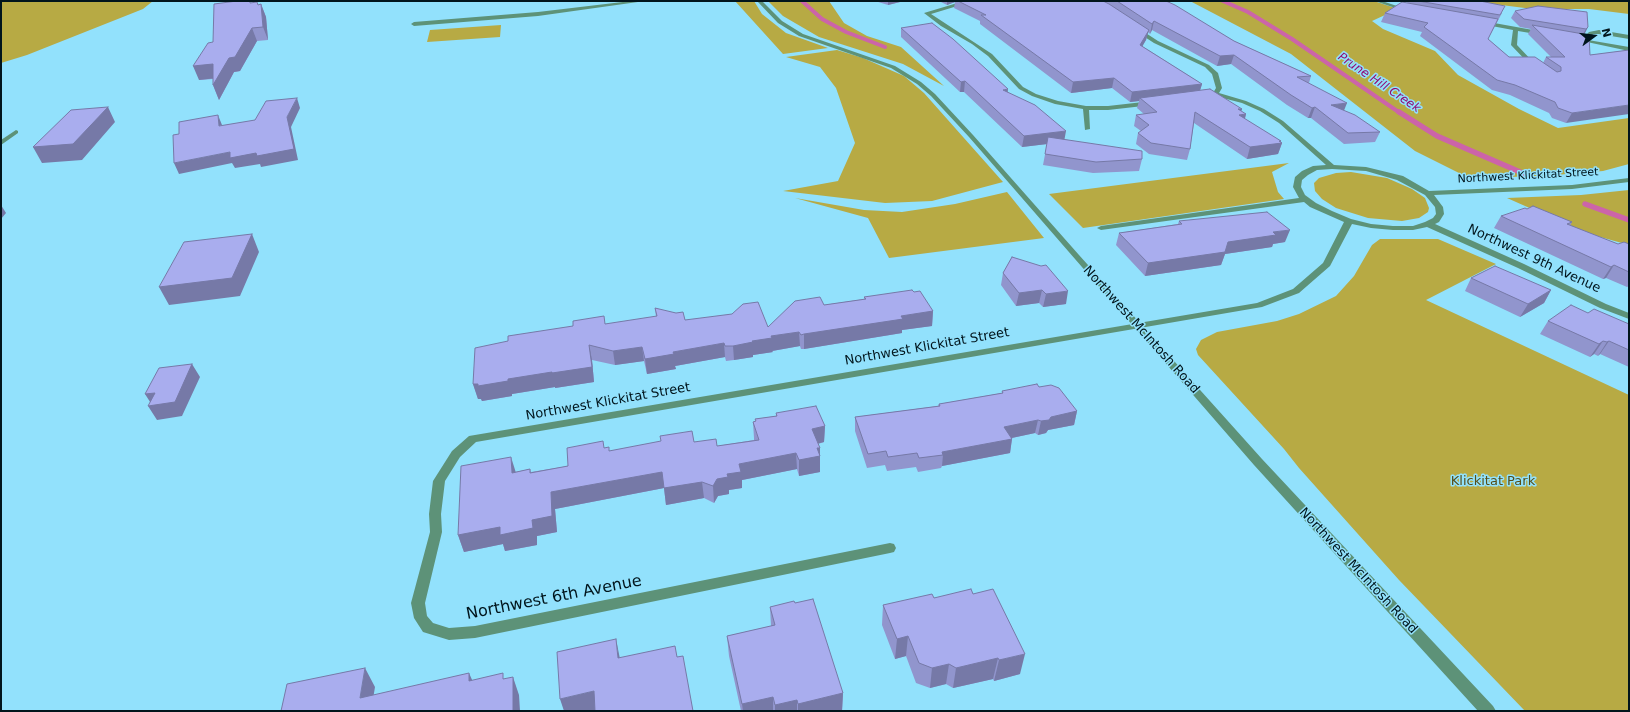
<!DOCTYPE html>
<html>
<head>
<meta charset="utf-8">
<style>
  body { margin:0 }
  #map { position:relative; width:1630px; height:712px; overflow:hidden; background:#92e1fc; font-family:"DejaVu Sans",sans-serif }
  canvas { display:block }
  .frame { position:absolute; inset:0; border:2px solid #01151c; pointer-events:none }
  .north { position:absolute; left:1574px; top:16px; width:40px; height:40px; -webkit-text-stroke:3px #92e1fc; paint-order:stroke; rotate:75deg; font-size:11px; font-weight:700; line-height:16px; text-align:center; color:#01151c }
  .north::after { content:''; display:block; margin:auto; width:14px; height:18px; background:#01151c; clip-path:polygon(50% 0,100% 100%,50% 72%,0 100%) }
</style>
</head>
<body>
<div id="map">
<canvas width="1630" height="712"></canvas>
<div class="frame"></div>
<div class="north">N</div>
</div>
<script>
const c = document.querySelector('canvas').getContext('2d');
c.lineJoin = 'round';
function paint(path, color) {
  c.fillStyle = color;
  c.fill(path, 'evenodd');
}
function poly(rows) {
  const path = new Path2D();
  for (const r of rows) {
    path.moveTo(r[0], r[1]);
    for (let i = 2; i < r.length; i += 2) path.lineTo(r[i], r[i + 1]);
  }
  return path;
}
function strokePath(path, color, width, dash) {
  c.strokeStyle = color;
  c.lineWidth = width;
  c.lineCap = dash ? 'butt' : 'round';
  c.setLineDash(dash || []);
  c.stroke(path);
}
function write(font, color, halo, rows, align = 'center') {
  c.font = font + ' "DejaVu Sans",sans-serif';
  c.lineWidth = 3;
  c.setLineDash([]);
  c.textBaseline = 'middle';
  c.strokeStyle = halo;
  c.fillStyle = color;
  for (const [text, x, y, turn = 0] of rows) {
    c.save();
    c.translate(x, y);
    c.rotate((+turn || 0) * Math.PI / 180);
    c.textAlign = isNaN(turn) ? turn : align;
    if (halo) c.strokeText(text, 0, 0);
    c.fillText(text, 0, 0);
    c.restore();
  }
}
paint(poly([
  [1,1,153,1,143,9,27,55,1,63],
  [735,1,754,1,762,14,786,33,828,48,783,54],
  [768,1,829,1,844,23,867,36,901,47,944,86,903,64,819,37,783,16],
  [1190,1,1374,1,1398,9,1372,21,1383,29,1435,51,1458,75,1519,109,1558,128,1629,118,1629,164,1603,171,1544,176,1469,178,1415,151,1291,54],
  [1469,1,1629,1,1629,14,1589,9,1533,9],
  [501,25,500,37,427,42,430,30],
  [837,50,863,58,904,76,924,93,1003,182,932,201,885,203,783,191,838,181,855,143,836,88,820,67,786,57],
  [1289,163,1272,172,1278,192,1284,199,1083,228,1049,194],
  [1351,172,1387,178,1412,189,1425,198,1429,208,1428,212,1419,218,1402,221,1368,218,1336,208,1322,199,1315,191,1314,183,1319,178,1336,173],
  [1629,190,1629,245,1586,233,1507,198,1581,195],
  [1007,192,1044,238,889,258,868,218,795,198,864,210,902,212,955,204],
  [1380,239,1438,239,1496,264,1426,300,1629,395,1629,711,1525,711,1399,580,1299,468,1284,449,1198,355,1196,349,1201,340,1217,332,1277,321,1299,314,1336,296,1354,276,1372,245]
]), '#b7aa44');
strokePath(poly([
  [802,1,822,19,846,32,885,47],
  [1223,1,1248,12,1292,39,1400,113]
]), '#cc64a9', 4);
strokePath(poly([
  [1399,112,1437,136,1527,175],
  [1585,204,1629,220]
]), '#cc64a9', 5.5);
paint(poly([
  [631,1,645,1,538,16,414,26,411,24,414,22,538,12,631,1],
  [964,1,984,1,964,4,931,14,992,54,1023,87,1036,94,1058,101,1086,106,1108,106,1152,101,1155,103,1152,105,1108,110,1089,110,1090,129,1085,130,1083,109,1055,104,1032,96,1019,89,988,56,972,44,941,26,924,13,964,1],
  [1375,1,1382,1,1409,10,1404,11,1375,1],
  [1483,21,1544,32,1544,34,1542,35,1518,31,1517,45,1535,64,1535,66,1531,66,1511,45,1513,30,1481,24,1481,22,1483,21],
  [1134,28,1138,28,1158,41,1209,65,1218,73,1222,88,1219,93,1246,101,1264,109,1283,121,1334,165,1366,167,1403,176,1429,191,1572,185,1629,178,1629,182,1572,189,1434,195,1443,207,1444,214,1439,222,1435,224,1524,264,1606,304,1629,313,1629,319,1600,308,1518,268,1427,227,1413,230,1393,230,1371,228,1352,224,1330,266,1299,293,1262,307,476,442,460,457,445,481,441,514,442,532,425,603,427,616,433,623,449,628,475,626,890,543,894,544,896,548,894,552,890,553,475,638,449,640,423,632,414,618,411,603,430,532,429,514,433,481,452,451,469,436,1257,303,1293,289,1323,263,1344,222,1310,207,1304,202,1101,230,1097,228,1101,226,1299,198,1293,187,1295,177,1302,171,1313,166,1326,165,1279,123,1260,111,1242,103,1215,96,1203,97,1203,95,1213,93,1216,88,1212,74,1205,67,1154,43,1134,30,1134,28],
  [1332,169,1366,171,1397,180,1425,195,1435,207,1436,214,1433,218,1425,222,1413,226,1393,226,1371,224,1351,219,1332,211,1316,203,1305,195,1301,187,1302,180,1308,175,1317,170,1332,169],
  [1599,30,1629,35,1629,39,1599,34,1593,34,1588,40,1629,47,1629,51,1573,39,1576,37,1582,39,1589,32,1599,30],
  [16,130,18,131,18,133,1,145,1,140,16,130]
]), '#5d9278');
paint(poly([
  [757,1,762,1,782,21,803,34,895,66,921,82,935,94,973,135,1079,255,1262,459,1493,706,1496,711,1478,711,1254,465,969,137,931,96,917,84,891,68,799,36,778,23,757,1]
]), '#5d9278');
paint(poly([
  [875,1,904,1,888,5],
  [939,1,1166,1,1234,41,1311,76,1309,83,1344,111,1380,132,1375,142,1344,144,1311,118,1308,118,1287,105,1231,64,1217,66,1152,30,1150,34,1148,32,1146,40,1142,46,1202,84,1200,90,1246,114,1245,119,1282,143,1278,154,1247,159,1194,123,1190,149,1187,160,1149,154,1136,144,1138,133,1141,131,1134,126,1136,115,1144,114,1137,108,1139,101,1130,102,1112,88,1071,93,980,24,980,21,954,8,955,2,947,5],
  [1408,1,1480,1,1502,13,1488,39,1509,57,1543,63,1546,57,1551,57,1528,34,1531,29,1520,27,1511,18,1515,11,1588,27,1584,34,1590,55,1629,50,1566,123,1552,118,1549,113,1510,95,1492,90,1420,36,1422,32,1381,22,1385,13,1407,3],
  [250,3,258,5,261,4,266,17,268,40,257,41,240,71,234,72,219,100,213,85,213,79,199,80,213,42],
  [901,28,1008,92,1064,139,1142,159,1139,171,1093,173,1043,165,1047,144,1022,147,964,92,960,92,901,37],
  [1501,216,1572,222,1570,226,1618,244,1629,244,1629,286,1627,287,1606,278,1603,279,1494,228],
  [1179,221,1285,242,1273,244,1272,247,1225,254,1221,265,1145,276,1116,245,1119,233,1178,224],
  [1012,257,1066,304,1043,307,1039,303,1016,306,1001,285,1003,273],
  [1471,278,1551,290,1544,303,1520,317,1465,291],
  [914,292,933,311,932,326,902,330,902,333,804,349,801,349,800,346,772,351,773,352,753,355,753,357,734,360,726,361,725,357,675,366,676,369,647,374,644,361,615,365,592,360,594,382,555,388,555,387,512,394,512,396,482,401,481,399,478,399,473,384,656,317,655,308,685,320,768,327,824,305,864,299,864,297],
  [1588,313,1629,324,1629,367,1600,354,1598,356,1594,354,1590,357,1540,334,1548,321],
  [1039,387,1077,411,1074,425,1048,430,1046,433,1038,435,1035,433,1012,438,1010,453,942,466,941,468,918,472,916,467,887,471,885,465,867,468,855,431,855,417,938,406,939,404,1002,393,1002,391],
  [776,413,825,426,824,442,818,444,820,456,820,472,799,476,797,469,742,480,742,488,729,490,729,494,718,496,714,503,704,498,666,505,664,488,555,509,557,532,537,536,537,545,505,551,503,544,464,552,458,535,515,472,530,469,531,472,568,466,604,448,610,451,694,442,717,446,754,440,754,438,753,422,756,421,755,419,776,416],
  [934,598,1020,674,994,681,993,679,953,688,946,684,930,688,916,683,906,656,895,659,882,625,883,605],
  [770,607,843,693,842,711,741,711,729,656,727,636,771,626]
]), '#9195cd');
paint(poly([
  [888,1,904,1,888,5],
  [947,1,955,1,955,2,947,5],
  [261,4,266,17,268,40,263,27],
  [1154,21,1152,30,1150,34,1152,24],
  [1588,27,1584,35,1581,37,1586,29],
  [252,28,257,41,240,71,234,72,219,100,213,85,217,78,199,80,193,66,229,58],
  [1149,30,1146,40,1138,54,1140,45],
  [1234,55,1231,64,1217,66,1220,56],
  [1114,78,1112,88,1071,93,1073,82],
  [965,81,964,92,960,92,961,82],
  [1202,84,1199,94,1140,98,1139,101,1130,102,1132,92],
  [1008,89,1007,99,1003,90],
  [297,98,300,108,291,127,298,160,261,167,260,164,235,168,232,163,179,174,174,163,230,152,256,153,287,117],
  [1347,103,1343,113,1331,105],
  [1629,105,1629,114,1566,123,1572,113],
  [108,107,115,122,82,160,42,163,33,147],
  [1315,107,1311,118,1308,118,1312,108],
  [1238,109,1242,109,1240,115,1246,114,1243,125,1237,120],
  [218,115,222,125,219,126],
  [1066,131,1064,142,1022,147,1024,136],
  [1281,141,1281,143,1282,143,1278,154,1247,159,1250,147],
  [1,205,6,213,1,219],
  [1290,230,1285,242,1273,244,1272,247,1225,254,1221,265,1145,276,1148,263,1228,242,1273,232],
  [252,234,259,252,240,296,169,305,159,287],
  [1614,265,1606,278,1603,279,1611,267],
  [1042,290,1039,303,1016,306,1019,293],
  [1551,290,1544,303,1520,317,1528,304],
  [1068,291,1066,304,1043,307,1046,294],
  [933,311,932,326,902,330,902,333,804,349,804,334,901,316],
  [799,332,800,346,772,351,773,352,753,355,753,357,734,360,733,346,771,336],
  [1603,341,1594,354,1590,357,1599,344],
  [1609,341,1600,354,1598,356,1607,342],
  [724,343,725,357,675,366,676,369,647,374,645,359,673,352],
  [589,345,592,360,594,382,555,388,555,387,512,394,512,396,482,401,481,399,478,399,473,384],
  [642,347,644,361,615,365,613,351],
  [192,364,200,377,182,416,157,420,148,406,152,405,145,394],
  [1077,411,1074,425,1048,430,1046,433,1038,435,1041,421,1051,417],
  [1038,420,1035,433,1002,440,1004,427],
  [825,426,824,442,812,445,812,429],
  [1012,439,1010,453,942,466,943,455,942,452],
  [817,448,820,448,820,472,799,476,799,460],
  [796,453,797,469,742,480,742,488,729,490,729,494,718,496,714,503,713,486,717,479,739,464],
  [511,457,516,473,512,473],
  [662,472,702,482,704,498,666,505,664,488,555,509,557,532,537,536,537,545,505,551,503,544,464,552,458,535,551,492],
  [908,636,906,656,895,659,897,639],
  [616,639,620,659,618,658],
  [1025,654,1020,674,994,681,999,660],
  [998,658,993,679,953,688,956,668],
  [949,664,946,684,930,688,932,668],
  [365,668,375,687,371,711,360,698],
  [469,673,477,691,469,681],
  [513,677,519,695,520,711,513,711],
  [594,691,599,711,564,711,560,699],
  [843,693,842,711,798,711,798,704],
  [773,697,773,711,743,711,742,704],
  [797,700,797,711,775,711,775,705]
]), '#7679a7');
const building = poly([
  [237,1,250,1,250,3,257,2,258,5,261,4,263,27,252,28,235,57,229,58,213,85,213,64,193,66,208,43,213,42,214,4,237,1],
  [958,1,1103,1,1109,4,1149,30,1140,45,1202,84,1132,92,1114,78,1073,82,981,15,986,15,958,1],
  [1117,1,1166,1,1175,5,1234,41,1311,76,1297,77,1347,103,1331,105,1355,115,1380,132,1348,133,1315,107,1312,108,1291,95,1234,55,1220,56,1154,21,1152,24,1117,1],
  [1418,1,1480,1,1505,6,1500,15,1418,1],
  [1402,2,1498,19,1488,39,1509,57,1535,57,1557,72,1561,71,1561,67,1546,57,1565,57,1532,25,1589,35,1590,55,1629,50,1629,105,1572,113,1558,108,1555,102,1515,85,1497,80,1424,27,1428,23,1385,13,1402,2],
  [1538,6,1587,12,1588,27,1586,29,1524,19,1515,11,1538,6],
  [932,23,953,39,1008,89,1003,90,1035,105,1066,131,1024,136,965,81,961,82,901,28,932,23],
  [1210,89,1242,109,1238,109,1246,114,1239,115,1281,141,1279,141,1282,143,1250,147,1195,112,1190,149,1151,143,1138,133,1149,125,1136,115,1157,112,1140,98,1210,89],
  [297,98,287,117,294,149,257,156,256,153,230,158,230,152,174,163,173,135,179,134,179,122,218,115,219,126,255,120,266,101,297,98],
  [108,107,73,144,33,147,71,110,108,107],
  [1048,137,1142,151,1142,159,1096,162,1045,154,1048,137],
  [1533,206,1572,222,1567,224,1618,244,1624,242,1629,244,1629,272,1614,265,1611,267,1501,216,1525,208,1527,209,1533,206],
  [1267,212,1290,230,1273,232,1276,235,1228,242,1225,252,1148,263,1119,233,1182,224,1179,221,1267,212],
  [252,234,232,278,159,287,184,242,252,234],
  [1012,257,1041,266,1046,265,1068,291,1046,294,1042,290,1019,293,1003,273,1012,257],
  [1495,266,1551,290,1528,304,1471,278,1495,266],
  [912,290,914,292,920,291,933,311,901,316,903,319,804,334,801,335,799,332,771,336,772,338,752,341,753,342,733,346,725,346,724,343,673,352,674,354,645,359,642,347,613,351,589,345,592,367,552,373,552,372,508,379,508,381,478,386,478,384,473,384,475,348,508,341,508,336,573,326,573,321,604,316,605,324,657,316,655,308,676,313,683,312,685,320,732,314,743,304,758,302,768,327,795,301,820,297,824,305,866,299,864,297,912,290],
  [1571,305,1588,313,1594,309,1629,324,1629,350,1609,341,1607,342,1603,341,1599,344,1548,321,1571,305],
  [192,364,175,402,148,406,155,393,145,394,159,368,192,364],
  [1037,384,1039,387,1051,385,1059,388,1077,411,1051,417,1049,420,1041,421,1038,420,1004,427,1012,439,942,452,943,455,919,458,917,453,888,457,886,451,868,454,855,417,940,406,939,404,1003,393,1002,391,1037,384],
  [816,406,825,426,812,429,820,448,817,448,820,456,799,460,796,453,739,464,741,472,727,474,728,477,717,479,713,486,702,482,664,488,662,472,551,492,552,516,532,520,533,528,500,535,500,527,458,535,461,466,511,457,512,473,530,469,530,473,568,466,567,448,603,441,604,448,609,447,609,451,661,441,660,436,692,431,694,442,716,439,717,446,759,440,753,422,756,421,755,419,777,416,776,413,816,406],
  [971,589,973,594,993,589,1025,654,999,660,998,658,956,668,949,664,932,668,919,663,908,636,897,639,883,605,932,594,934,598,971,589],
  [813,599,843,693,798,704,797,700,775,705,773,697,742,704,727,636,775,625,770,607,794,601,795,603,813,599],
  [616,639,618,658,675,646,677,657,683,656,693,711,595,711,594,691,560,699,557,652,616,639],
  [365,668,360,698,469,673,469,681,503,673,503,679,513,677,513,711,281,711,287,684,365,668]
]);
paint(building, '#a9adee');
strokePath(building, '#7679a7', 1);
write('11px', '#01151c', '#92e1fc', [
  ["Northwest Klickitat Street",1528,176,-3]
]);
write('italic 12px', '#910a70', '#92e1fc', [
  ["Prune Hill Creek",1379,83,34]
]);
write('13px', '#01151c', '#92e1fc', [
  ["Northwest 9th Avenue",1534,259,25],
  ["Northwest McIntosh Road",1141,330,48],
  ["Northwest Klickitat Street",927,347,-10],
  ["Northwest Klickitat Street",608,402,-10],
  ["Northwest McIntosh Road",1358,571,47]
]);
write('13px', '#564e17', '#92e1fc', [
  ["Klickitat Park",1493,482]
]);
write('16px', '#01151c', '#92e1fc', [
  ["Northwest 6th Avenue",554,598,-11]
]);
</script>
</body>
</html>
